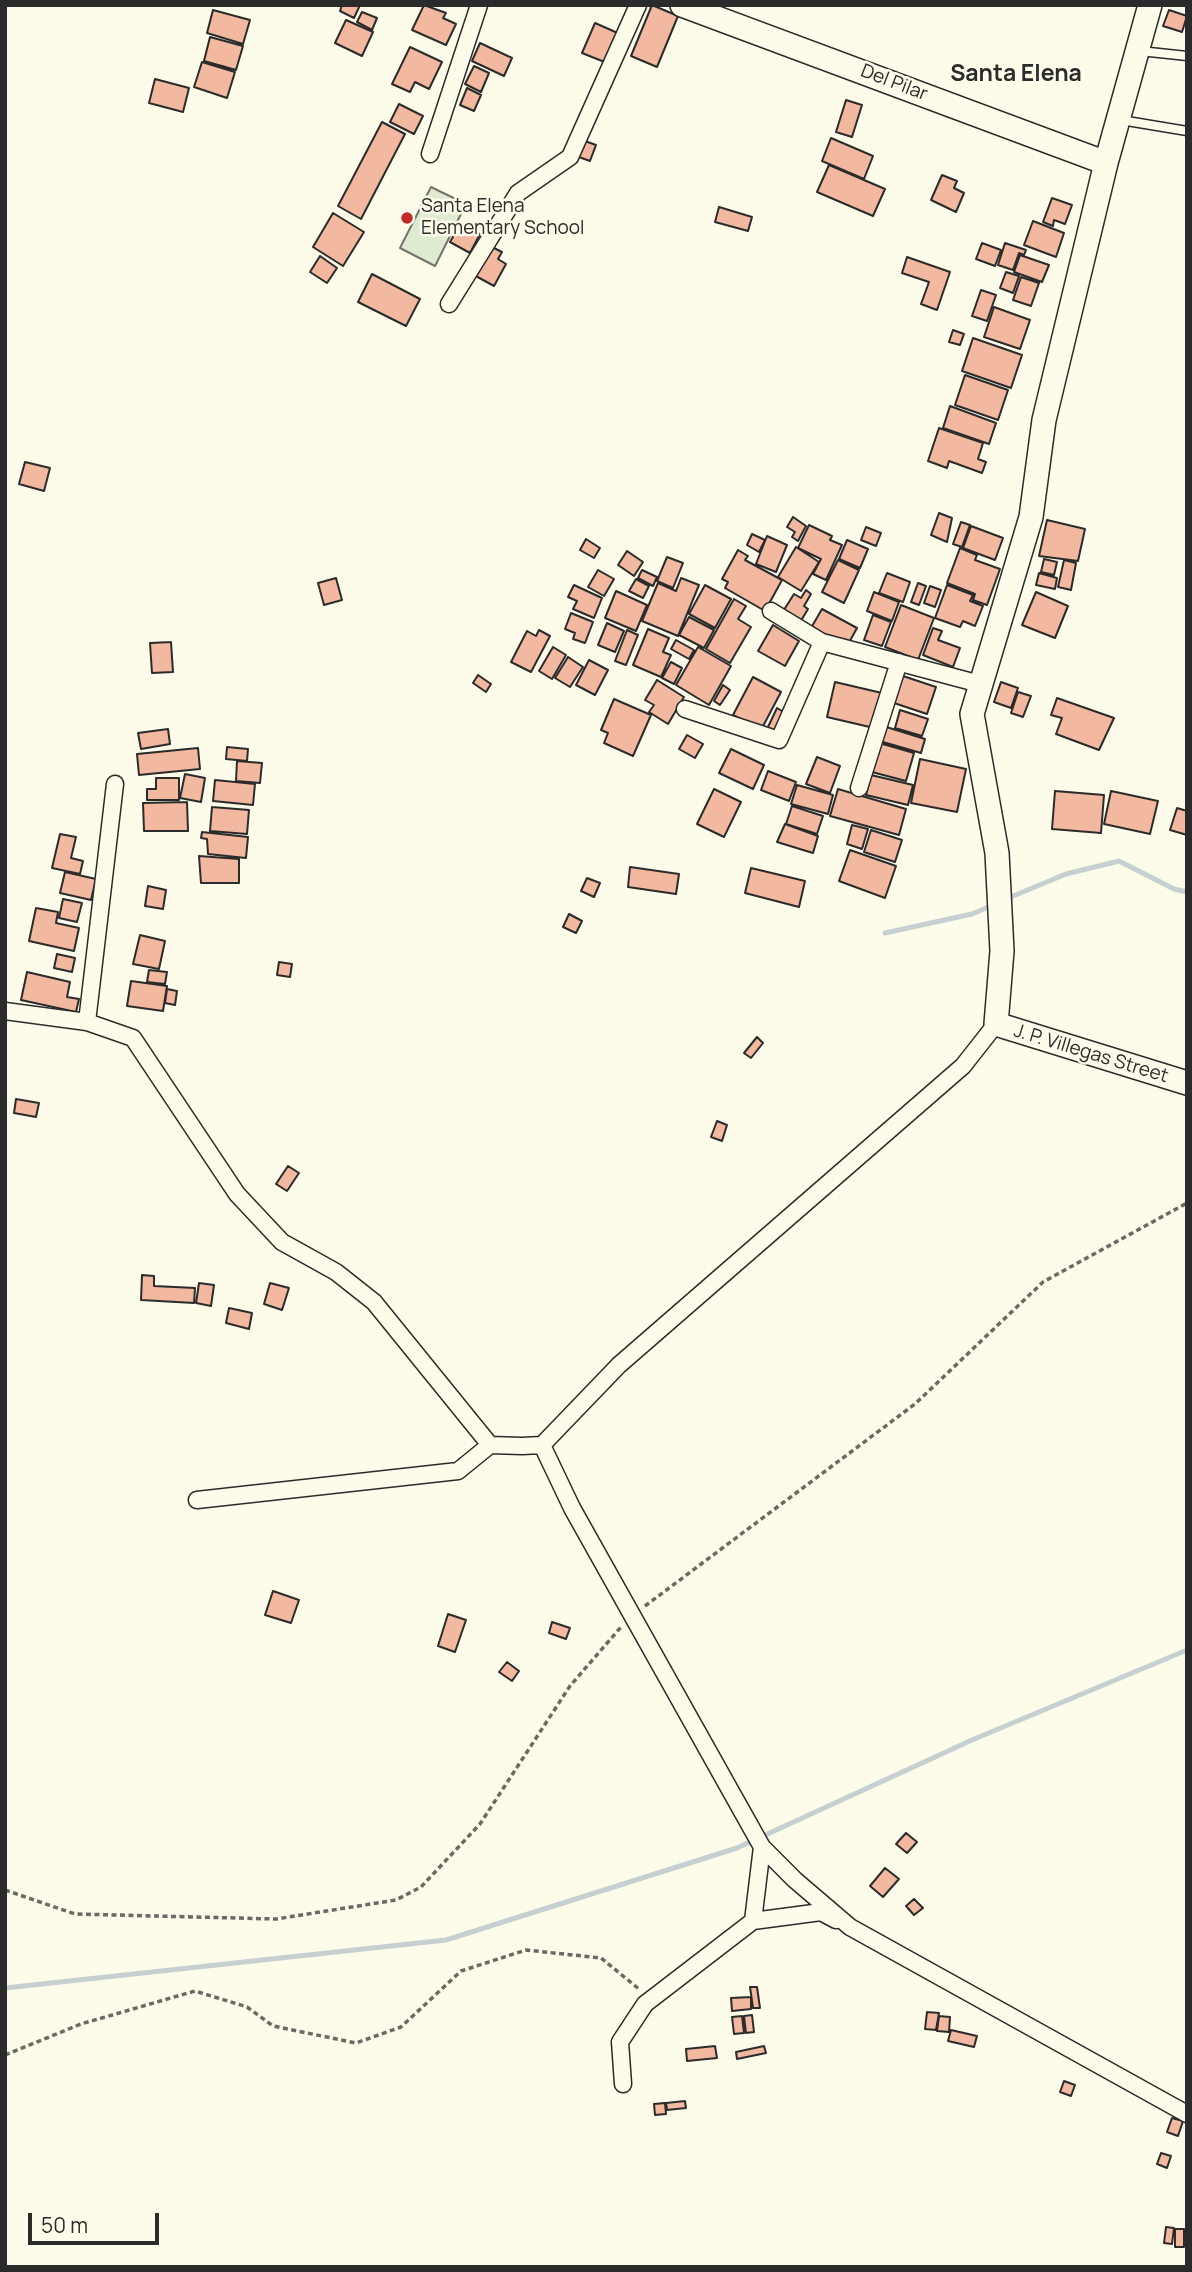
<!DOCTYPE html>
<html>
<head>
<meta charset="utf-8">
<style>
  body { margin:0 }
  #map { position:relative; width:1192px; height:2272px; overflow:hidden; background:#fdfbea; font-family:Manrope,sans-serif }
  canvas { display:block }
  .frame { position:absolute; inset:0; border:7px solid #2b2b2b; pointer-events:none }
  .scale { position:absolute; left:28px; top:2213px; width:131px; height:32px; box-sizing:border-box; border:4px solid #2b2b2b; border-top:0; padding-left:9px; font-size:21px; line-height:24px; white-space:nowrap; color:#2b2b2b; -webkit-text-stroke:5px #fdfbea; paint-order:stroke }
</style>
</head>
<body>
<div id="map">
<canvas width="1192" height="2272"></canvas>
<div class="frame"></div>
<div class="scale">50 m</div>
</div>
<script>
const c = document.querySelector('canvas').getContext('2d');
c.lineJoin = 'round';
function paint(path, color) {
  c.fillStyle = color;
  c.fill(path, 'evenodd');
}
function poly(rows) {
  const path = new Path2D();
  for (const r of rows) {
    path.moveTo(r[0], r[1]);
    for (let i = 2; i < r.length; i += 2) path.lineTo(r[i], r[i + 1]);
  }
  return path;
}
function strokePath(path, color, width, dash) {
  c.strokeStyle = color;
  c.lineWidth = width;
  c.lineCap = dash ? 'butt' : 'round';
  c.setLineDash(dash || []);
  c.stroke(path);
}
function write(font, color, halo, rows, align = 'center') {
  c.font = font + ' Manrope,sans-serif';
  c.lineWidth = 5;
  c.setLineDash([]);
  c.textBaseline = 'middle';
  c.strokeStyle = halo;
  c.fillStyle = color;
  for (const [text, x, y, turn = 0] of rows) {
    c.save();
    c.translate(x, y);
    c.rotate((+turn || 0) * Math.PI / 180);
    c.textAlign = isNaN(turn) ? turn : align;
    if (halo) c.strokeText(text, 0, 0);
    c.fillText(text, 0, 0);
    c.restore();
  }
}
const green = poly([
  [431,187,466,204,435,266,400,248,431,187]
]);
paint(green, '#deebd1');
strokePath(green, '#74746e', 2);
strokePath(poly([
  [1006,899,1066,874,1119,861,1174,889,1187,892],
  [885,933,972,914,993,905],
  [5,1988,446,1940,737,1848,972,1740,1187,1650]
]), '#c7d0d0', 5);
const building = poly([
  [342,5,360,5,354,18,340,11,342,5],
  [424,5,446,13,443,18,456,24,446,45,412,30,424,5],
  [652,5,678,16,657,67,631,56,652,5],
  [213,10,250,20,243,44,207,33,213,10],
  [1169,10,1187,16,1182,32,1163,26,1169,10],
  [362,12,377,18,372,30,357,22,362,12],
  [346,20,373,32,362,56,335,43,346,20],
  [595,23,620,34,607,63,582,53,595,23],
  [210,37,243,46,236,70,204,61,210,37],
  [480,43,512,58,504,76,472,61,480,43],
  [410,47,442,62,429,89,415,82,410,92,392,84,410,47],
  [202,62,235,72,227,98,194,87,202,62],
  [474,66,489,73,481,92,465,84,474,66],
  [155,79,189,88,183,112,149,103,155,79],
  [467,88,481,95,474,111,460,105,467,88],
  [846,100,862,105,852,137,836,132,846,100],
  [399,104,423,116,414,134,390,122,399,104],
  [382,122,405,134,361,219,338,206,382,122],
  [831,138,873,156,864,179,822,161,831,138],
  [582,140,596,145,590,161,576,156,582,140],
  [829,165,885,189,873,216,817,192,829,165],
  [942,175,957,181,954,188,964,193,956,212,931,200,942,175],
  [1052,198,1072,205,1065,224,1054,220,1053,226,1043,222,1052,198],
  [719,207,752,217,748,231,715,222,719,207],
  [333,213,364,232,343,266,313,247,333,213],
  [1033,221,1064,233,1056,257,1024,245,1033,221],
  [461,223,480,234,470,253,450,242,461,223],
  [982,243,1001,250,995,266,976,259,982,243],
  [1005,243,1026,250,1024,255,1019,253,1013,270,998,265,1005,243],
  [490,246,502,252,498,259,506,264,494,286,474,275,490,246],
  [1020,255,1049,265,1042,282,1014,272,1020,255],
  [320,256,337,268,327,283,310,272,320,256],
  [907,257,950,272,937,310,921,304,929,282,902,273,907,257],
  [1006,272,1019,276,1013,293,1000,288,1006,272],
  [372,274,420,299,406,326,358,302,372,274],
  [1021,277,1039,283,1031,306,1013,300,1021,277],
  [981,290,996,295,987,321,972,316,981,290],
  [994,307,1030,320,1020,349,984,337,994,307],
  [953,330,964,334,960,345,949,342,953,330],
  [973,338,1022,355,1011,388,962,371,973,338],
  [965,375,1008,390,998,420,955,405,965,375],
  [950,406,996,423,989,444,943,428,950,406],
  [939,428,983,443,978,459,986,462,982,473,949,461,947,468,928,461,939,428],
  [25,462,50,468,44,491,19,484,25,462],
  [939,513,952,518,947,542,931,535,939,513],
  [793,517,806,526,798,541,792,537,795,532,787,527,793,517],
  [1047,520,1085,529,1078,561,1039,556,1047,520],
  [961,522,970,525,962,547,953,544,961,522],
  [809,525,832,536,830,540,842,545,826,580,813,574,821,559,798,548,809,525],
  [971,526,1003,538,995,560,963,548,971,526],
  [866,527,881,533,876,546,861,540,866,527],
  [752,534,765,540,759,552,747,545,752,534],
  [767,536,787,545,776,572,756,564,767,536],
  [586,539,600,548,594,558,580,550,586,539],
  [847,540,868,549,860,568,839,559,847,540],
  [796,547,819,562,801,591,778,577,796,547],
  [960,548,977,555,975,560,1000,569,987,605,973,600,975,594,947,583,960,548],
  [738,550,748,556,745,560,782,580,765,611,725,588,728,582,722,579,738,550],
  [627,551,643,562,634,576,618,565,627,551],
  [667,557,683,563,673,588,657,581,667,557],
  [1044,559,1057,562,1054,575,1041,572,1044,559],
  [838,560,859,570,844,603,822,592,838,560],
  [1064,560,1076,563,1071,590,1058,587,1064,560],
  [598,570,614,579,604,596,588,587,598,570],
  [642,570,657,577,653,586,638,578,642,570],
  [887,573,910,582,903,602,879,593,887,573],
  [1039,573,1057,578,1055,589,1036,585,1039,573],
  [336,578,342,600,324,605,318,583,336,578],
  [681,578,699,585,678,636,642,621,658,583,676,591,681,578],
  [636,579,649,586,643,598,629,591,636,579],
  [918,583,926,586,919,605,911,602,918,583],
  [574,585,602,598,594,618,573,609,577,601,568,597,574,585],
  [705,585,731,599,715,628,689,614,705,585],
  [947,585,973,595,970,601,983,606,975,626,963,621,960,627,935,618,947,585],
  [930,586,941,590,935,607,924,603,930,586],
  [806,590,811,594,804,606,808,609,799,624,782,613,794,594,801,598,806,590],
  [616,591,647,605,636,631,605,618,616,591],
  [874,592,899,602,892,621,867,611,874,592],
  [1036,592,1068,606,1055,638,1022,625,1036,592],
  [734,599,746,606,738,619,751,627,730,663,706,649,734,599],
  [901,605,934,618,918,660,885,647,901,605],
  [822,609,857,628,846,648,811,628,822,609],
  [571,613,593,622,585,643,573,639,575,633,565,629,571,613],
  [873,615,891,622,882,646,864,640,873,615],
  [689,617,714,630,704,648,679,635,689,617],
  [607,623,624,631,615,652,598,645,607,623],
  [773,625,799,641,785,666,758,651,773,625],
  [933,628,942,631,938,640,960,648,953,667,923,655,933,628],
  [648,629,669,638,663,652,671,655,661,677,633,665,648,629],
  [539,630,550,636,531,672,511,662,527,631,536,636,539,630],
  [627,630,638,635,626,665,615,661,627,630],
  [676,640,694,650,689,659,671,649,676,640],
  [171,642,173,672,152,673,150,643,171,642],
  [553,647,566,655,552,679,539,671,553,647],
  [698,647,731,666,709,705,676,685,698,647],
  [568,657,583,667,570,687,555,678,568,657],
  [589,660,608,670,595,695,576,685,589,660],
  [671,662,682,668,674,684,662,678,671,662],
  [478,675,491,684,486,692,473,683,478,675],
  [903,676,936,687,927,714,894,703,903,676],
  [753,677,781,692,761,730,733,715,753,677],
  [657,680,684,697,668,724,649,712,654,705,645,700,657,680],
  [835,682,882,693,874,728,827,717,835,682],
  [1001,682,1018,688,1011,708,994,702,1001,682],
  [723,685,730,690,720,705,714,701,723,685],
  [1018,692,1031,696,1023,717,1011,713,1018,692],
  [1057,698,1114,718,1099,750,1056,734,1062,718,1051,715,1057,698],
  [614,699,651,715,633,756,604,743,608,733,601,730,614,699],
  [777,708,787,714,777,734,767,729,777,708],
  [900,710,928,719,922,736,895,728,900,710],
  [880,725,925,739,921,753,876,740,880,725],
  [168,729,170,744,141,749,138,733,168,729],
  [687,735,703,744,695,758,679,749,687,735],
  [876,742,914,753,906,781,868,771,876,742],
  [227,747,248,749,247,761,226,759,227,747],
  [198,748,200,769,139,775,137,754,198,748],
  [731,749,764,765,753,789,719,773,731,749],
  [817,757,840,766,830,793,806,784,817,757],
  [920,759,966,769,957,812,911,803,920,759],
  [237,761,262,763,260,783,236,781,237,761],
  [768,771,796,782,789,801,761,790,768,771],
  [185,774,205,778,201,802,180,798,185,774],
  [871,775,913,785,908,805,866,795,871,775],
  [156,778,179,778,179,800,147,800,147,789,156,789,156,778],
  [215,780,255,784,253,805,213,801,215,780],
  [797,785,833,795,828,814,791,804,797,785],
  [714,789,741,802,724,837,697,824,714,789],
  [838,789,906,809,899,835,830,816,838,789],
  [1055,791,1104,795,1101,833,1052,829,1055,791],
  [1111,791,1158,801,1150,834,1104,824,1111,791],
  [187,802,188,831,144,831,143,803,187,802],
  [792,806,823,816,817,834,786,824,792,806],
  [212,807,249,810,247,834,210,831,212,807],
  [1177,808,1187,811,1187,835,1170,830,1177,808],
  [785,824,818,836,813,853,777,842,785,824],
  [852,825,868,829,862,849,847,844,852,825],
  [871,830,902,840,895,862,864,852,871,830],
  [202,832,248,837,246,858,208,854,207,839,201,838,202,832],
  [60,834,76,837,71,858,83,861,80,874,52,868,60,834],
  [850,850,896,866,885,898,839,881,850,850],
  [199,856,239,859,239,883,201,883,199,856],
  [630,867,679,874,676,894,628,887,630,867],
  [751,868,805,881,799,907,745,893,751,868],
  [65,872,96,879,91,900,60,893,65,872],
  [587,878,600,883,594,897,581,891,587,878],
  [148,886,166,890,163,909,145,906,148,886],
  [63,899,82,903,77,922,59,918,63,899],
  [36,908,58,912,56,923,79,928,74,951,29,941,36,908],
  [569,914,582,921,576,933,563,927,569,914],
  [140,935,165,941,159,969,133,964,140,935],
  [57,954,75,958,72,972,54,968,57,954],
  [279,962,292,964,290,977,277,975,279,962],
  [149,970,167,972,165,984,147,982,149,970],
  [27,972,70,982,67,997,79,999,76,1012,21,1000,27,972],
  [131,981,167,986,163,1011,127,1006,131,981],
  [167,989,177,991,175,1005,165,1003,167,989],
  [757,1037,763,1043,751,1058,744,1053,757,1037],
  [16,1099,39,1103,36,1117,14,1113,16,1099],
  [717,1121,727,1125,722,1141,711,1137,717,1121],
  [288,1166,299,1173,287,1191,276,1184,288,1166],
  [142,1275,154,1276,154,1286,195,1288,194,1303,141,1300,142,1275],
  [199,1283,214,1285,211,1306,196,1303,199,1283],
  [270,1283,289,1288,282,1310,264,1304,270,1283],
  [229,1308,252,1313,249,1329,226,1323,229,1308],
  [273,1591,299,1600,291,1623,265,1615,273,1591],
  [448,1614,466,1620,455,1652,438,1646,448,1614],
  [552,1622,570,1628,566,1639,549,1633,552,1622],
  [507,1662,519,1671,512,1681,499,1672,507,1662],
  [906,1833,917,1842,907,1853,896,1844,906,1833],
  [885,1868,899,1879,883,1897,870,1886,885,1868],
  [914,1899,923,1908,914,1915,906,1906,914,1899],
  [750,1987,757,1987,760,2008,753,2008,750,1987],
  [751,1997,751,2009,732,2011,731,1998,751,1997],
  [927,2012,939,2013,936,2030,925,2029,927,2012],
  [752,2015,754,2032,746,2033,744,2016,752,2015],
  [742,2016,744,2033,734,2034,732,2017,742,2016],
  [939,2016,950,2017,949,2032,937,2031,939,2016],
  [951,2030,977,2036,974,2047,948,2041,951,2030],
  [715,2046,717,2058,687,2061,686,2049,715,2046],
  [764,2046,766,2053,737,2059,736,2052,764,2046],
  [1064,2081,1075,2085,1071,2096,1060,2092,1064,2081],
  [685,2101,686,2108,667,2110,666,2103,685,2101],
  [665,2103,666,2114,655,2115,654,2104,665,2103],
  [1172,2118,1183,2121,1178,2136,1167,2132,1172,2118],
  [1161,2153,1171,2156,1167,2168,1157,2164,1161,2153],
  [1166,2227,1174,2228,1172,2244,1164,2243,1166,2227],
  [1175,2229,1184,2229,1184,2247,1175,2247,1175,2229]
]);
paint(building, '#f2b8a0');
strokePath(building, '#2b2b2b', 2);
const lane = poly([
  [1140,51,1187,56],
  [1121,120,1187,131]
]);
const street = poly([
  [430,154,479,5],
  [449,304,518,193,570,157,638,5],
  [771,611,822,642,980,684],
  [685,709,779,740,822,642],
  [859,788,899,662],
  [5,1011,87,1022,133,1038,237,1194,282,1242,336,1272,374,1302,490,1445,522,1446,542,1445,619,1365,963,1066,996,1024],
  [87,1022,115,784],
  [542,1445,572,1508,762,1847,795,1880,850,1927,1187,2114],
  [197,1500,458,1471,490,1445],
  [753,1921,821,1912,836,1920],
  [623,2084,620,2042,645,2004,753,1921,762,1847]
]);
const secondary = poly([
  [682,5,1106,163],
  [1150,5,1106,163,1044,420,1031,517,972,714,997,853,1002,951,996,1024,1187,1083]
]);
strokePath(lane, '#2b2b2b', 11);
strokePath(street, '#2b2b2b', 19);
strokePath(secondary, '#2b2b2b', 26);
strokePath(poly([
  [645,1606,915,1404,1043,1282,1187,1203],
  [5,1890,75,1914,276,1919,396,1900,421,1887,480,1824,570,1686,621,1627],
  [5,2055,81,2024,195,1991,247,2007,273,2026,356,2043,401,2027,461,1971,526,1950,601,1958,639,1989]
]), '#6a6964', 3.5, [5, 3.5]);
strokePath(lane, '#fdfbea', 8);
strokePath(street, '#fdfbea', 16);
strokePath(secondary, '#fdfbea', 23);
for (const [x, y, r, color] of [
  [407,218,7,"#c62828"]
]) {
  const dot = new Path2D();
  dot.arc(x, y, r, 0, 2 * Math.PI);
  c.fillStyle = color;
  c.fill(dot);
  strokePath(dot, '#fdfbea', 2.5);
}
write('19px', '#2b2b2b', '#fdfbea', [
  ["Del Pilar",894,83,21],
  ["J. P. Villegas Street",1091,1054,17]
]);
write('19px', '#2b2b2b', '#fdfbea', [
  ["Santa Elena",421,207],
  ["Elementary School",421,229]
], 'left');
write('bold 23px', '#2b2b2b', '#fdfbea', [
  ["Santa Elena",1016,75]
]);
</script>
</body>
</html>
